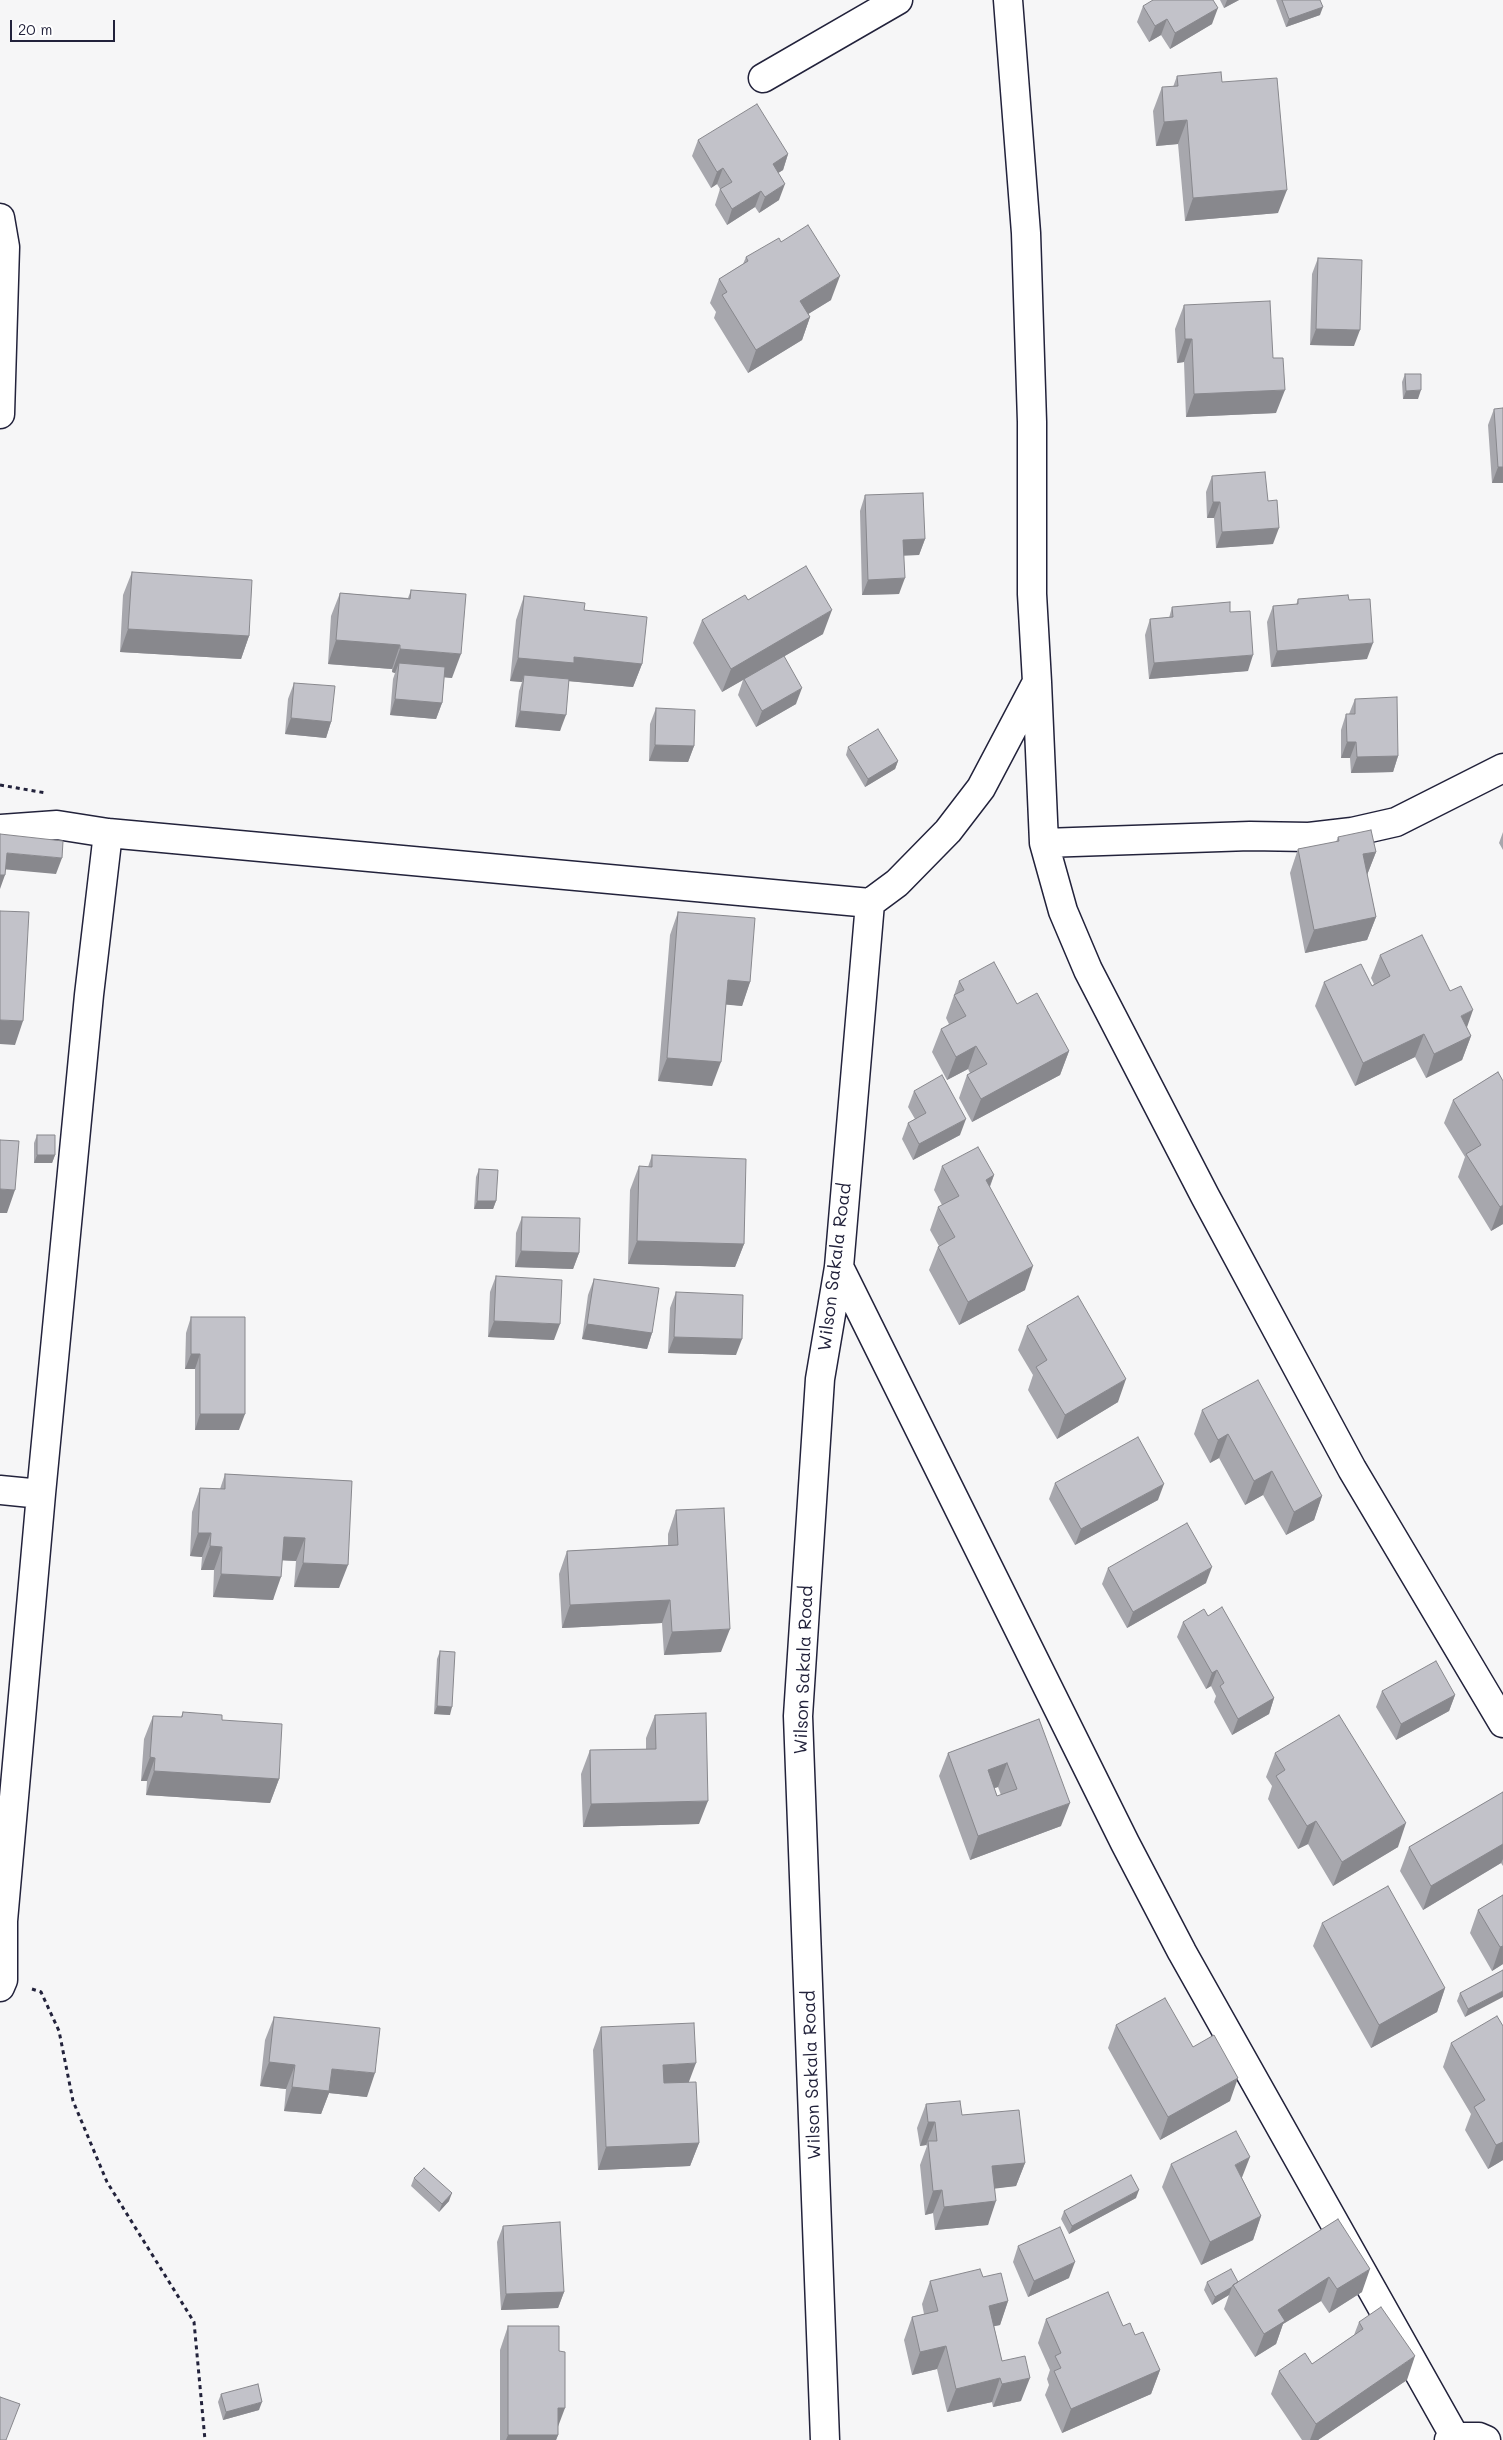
<!DOCTYPE html>
<html>
<head>
<meta charset="utf-8">
<style>
  body { margin:0 }
  #map { position:relative; width:1503px; height:2440px; overflow:hidden; background:#f6f6f7; font-family:Mali,sans-serif }
  canvas { display:block }
  .scale { position:absolute; left:10px; top:20px; width:105px; height:22px; box-sizing:border-box; border:2px solid #22223b; border-top:0; padding-left:6px; font-size:15px; line-height:18px; white-space:nowrap; color:#22223b; -webkit-text-stroke:4px #fff; paint-order:stroke }
</style>
</head>
<body>
<div id="map">
<canvas width="1503" height="2440"></canvas>
<div class="scale">20 m</div>
</div>
<script>
const c = document.querySelector('canvas').getContext('2d');
c.lineJoin = 'round';
function poly(rows) {
  const path = new Path2D();
  for (const r of rows) {
    path.moveTo(r[0], r[1]);
    for (let i = 2; i < r.length; i += 2) path.lineTo(r[i], r[i + 1]);
  }
  return path;
}
function strokePath(path, color, width, dash) {
  c.strokeStyle = color;
  c.lineWidth = width;
  c.lineCap = dash ? 'butt' : 'round';
  c.setLineDash(dash || []);
  c.stroke(path);
}
function paint(path, color) {
  c.fillStyle = color;
  c.fill(path, 'evenodd');
}
function write(font, color, halo, rows, align = 'center') {
  c.font = font + ' Mali,sans-serif';
  c.lineWidth = 4;
  c.setLineDash([]);
  c.textBaseline = 'middle';
  c.strokeStyle = halo;
  c.fillStyle = color;
  for (const [text, x, y, turn = 0] of rows) {
    c.save();
    c.translate(x, y);
    c.rotate((+turn || 0) * Math.PI / 180);
    c.textAlign = isNaN(turn) ? turn : align;
    if (halo) c.strokeText(text, 0, 0);
    c.fillText(text, 0, 0);
    c.restore();
  }
}
const minor = poly([
  [763,78,898,0],
  [0,218,5,247,0,414],
  [1037,682,1044,843,1063,911,1088,970,1205,1196,1352,1469,1503,1723],
  [0,829,57,825,108,833,870,903,897,883,948,831,981,788,1037,682,1032,594,1032,422,1026,233,1008,0],
  [1044,843,1250,836,1309,837,1352,832,1396,822,1503,768],
  [839,1267,1125,1843,1182,1952,1455,2437],
  [0,1490,41,1494],
  [0,1987,3,1980,3,1921,41,1494,89,995,108,833],
  [825,2440,798,1716,820,1379,839,1267,870,903],
  [1449,2440,1455,2437,1479,2437,1486,2440]
]);
strokePath(minor, '#22223b', 31);
strokePath(poly([
  [0,785,46,793],
  [32,1989,41,1992,59,2031,73,2101,107,2182,194,2322,205,2440]
]), '#22223b', 3, [4, 4]);
strokePath(minor, '#fff', 28);
paint(poly([
  [1220,0,1239,0,1224,8],
  [1276,0,1320,0,1320,15,1286,27],
  [1214,2,1212,24,1170,49,1161,35,1149,42,1137,22,1143,6],
  [1177,76,1222,82,1278,213,1185,221,1178,144,1156,146,1153,111,1162,87,1173,87],
  [698,140,788,154,783,170,778,173,779,200,759,213,755,207,727,225,715,205,720,189,717,184,711,188,692,156],
  [781,242,831,300,808,314,810,317,802,340,748,373,714,318,716,312,710,303,719,279,743,264,746,257],
  [1318,258,1354,346,1310,345,1312,274],
  [1184,305,1273,358,1276,413,1186,417,1184,362,1177,363,1175,329],
  [1405,374,1418,399,1403,399,1402,382],
  [1494,409,1503,483,1492,483,1488,425],
  [1212,476,1268,501,1273,544,1216,548,1214,518,1207,518,1206,492],
  [865,495,925,539,919,555,904,555,899,594,862,595,860,511],
  [132,572,249,636,241,659,120,652,123,595],
  [411,590,452,678,444,677,442,703,436,719,390,715,393,679,395,673,392,672,392,669,328,664,331,616,340,593,408,598],
  [524,596,584,610,642,664,633,687,569,681,560,731,515,727,519,691,522,682,510,681,516,620],
  [1298,599,1349,600,1367,659,1271,667,1267,622,1273,606,1296,605],
  [748,600,823,634,783,657,796,704,756,727,738,695,743,680,722,692,693,643,702,620],
  [1172,607,1230,612,1248,671,1149,679,1145,635,1150,619,1169,618],
  [294,683,331,722,326,738,285,734,288,699],
  [1355,699,1398,756,1393,772,1351,773,1350,758,1341,758,1341,730,1346,714,1349,714],
  [656,708,694,746,688,762,649,761,650,724],
  [848,747,898,761,895,769,865,787,846,755],
  [1503,832,1503,850,1499,843],
  [1338,837,1376,852,1367,875,1376,917,1367,940,1305,953,1290,873,1298,849,1336,842],
  [678,912,750,982,742,1006,726,1004,712,1086,658,1081,670,935],
  [1380,955,1467,1028,1471,1036,1462,1060,1426,1078,1415,1057,1355,1086,1315,1006,1324,982,1372,986,1374,984,1371,978],
  [959,981,1017,1004,1069,1051,1060,1075,972,1122,959,1098,967,1075,970,1073,968,1069,947,1080,932,1052,941,1029,949,1024,946,1018],
  [1498,1072,1503,1224,1491,1231,1458,1177,1465,1157,1444,1123,1453,1100],
  [914,1091,960,1135,913,1160,902,1139,908,1123,915,1119,908,1107],
  [37,1135,55,1155,52,1163,34,1163,34,1143],
  [652,1155,744,1244,735,1267,628,1264,630,1190,639,1166,648,1167],
  [942,1166,994,1175,990,1187,1025,1290,959,1325,929,1270,938,1247,939,1246,930,1230,938,1207,942,1205,934,1190],
  [479,1169,496,1201,493,1209,474,1209,476,1177],
  [522,1217,579,1253,573,1269,515,1267,516,1233],
  [496,1276,554,1340,488,1337,490,1292],
  [594,1279,652,1333,647,1349,582,1339,588,1295],
  [676,1292,736,1355,668,1353,670,1308],
  [191,1317,239,1430,195,1430,195,1369,185,1369,186,1333],
  [1027,1326,1118,1402,1057,1439,1028,1390,1033,1375,1018,1350],
  [1202,1410,1322,1496,1314,1520,1286,1535,1263,1495,1245,1505,1219,1458,1210,1463,1194,1434],
  [225,1474,352,1481,339,1588,294,1587,296,1561,282,1560,273,1600,213,1597,214,1570,201,1570,202,1557,190,1556,192,1512,200,1488,220,1489],
  [1055,1483,1158,1500,1075,1545,1049,1499],
  [676,1510,721,1652,664,1655,662,1623,562,1628,559,1574,567,1551,668,1545,668,1534],
  [1108,1568,1206,1583,1127,1628,1102,1584],
  [1208,1616,1274,1698,1269,1714,1232,1735,1214,1702,1216,1696,1211,1686,1206,1689,1177,1637,1183,1622],
  [440,1651,450,1715,434,1714,437,1659],
  [1382,1691,1455,1695,1449,1711,1396,1740,1376,1707],
  [183,1712,222,1720,279,1779,270,1803,146,1795,147,1781,141,1781,144,1739,153,1716,181,1717],
  [655,1715,699,1824,583,1827,581,1774,590,1750,646,1749,646,1738],
  [1039,1719,1061,1826,970,1860,939,1776,948,1753],
  [998,1787,1001,1795,997,1796,994,1788],
  [1275,1753,1398,1847,1333,1886,1308,1844,1298,1849,1268,1799,1272,1786,1266,1777],
  [1503,1792,1503,1866,1501,1863,1423,1910,1400,1871,1409,1847],
  [1503,1895,1503,1964,1492,1971,1470,1933,1478,1910],
  [1322,1923,1445,1988,1437,2012,1371,2048,1313,1946],
  [1503,1970,1465,2017,1457,2001,1460,1993],
  [274,2017,367,2097,329,2093,321,2114,284,2111,286,2089,260,2086,265,2040],
  [1116,2025,1193,2047,1230,2101,1160,2140,1108,2048],
  [1503,2026,1503,2160,1488,2169,1465,2130,1471,2114,1443,2067,1451,2043],
  [601,2027,689,2082,699,2143,690,2166,598,2170,593,2050],
  [926,2104,962,2115,1025,2163,1016,2186,995,2188,988,2225,935,2230,933,2213,925,2215,920,2165,927,2146,926,2145,920,2146,917,2128],
  [1171,2164,1242,2178,1261,2216,1253,2240,1201,2265,1162,2187],
  [414,2178,449,2201,439,2212,411,2186],
  [1136,2198,1069,2234,1061,2219,1064,2211],
  [1338,2219,1362,2292,1329,2313,1321,2301,1283,2324,1276,2344,1255,2357,1224,2309,1229,2295,1212,2305,1204,2290,1207,2282,1238,2282],
  [503,2226,564,2292,558,2308,501,2310,497,2242],
  [1018,2246,1069,2278,1028,2297,1013,2262],
  [983,2277,1008,2301,1000,2325,994,2326,1002,2361,1021,2401,993,2407,992,2402,947,2412,937,2369,912,2375,904,2340,912,2317,924,2314,922,2304,930,2281],
  [1046,2319,1123,2326,1135,2335,1160,2370,1151,2394,1062,2433,1045,2395,1049,2385,1047,2379,1050,2370,1038,2343],
  [1359,2322,1407,2380,1318,2440,1302,2440,1271,2394,1279,2371,1312,2364,1354,2335],
  [508,2326,558,2425,558,2435,556,2440,500,2440,500,2350],
  [221,2394,259,2410,223,2420,218,2402]
]), '#a7a7ad');
paint(poly([
  [1227,0,1239,0,1224,8],
  [1323,7,1320,15,1286,27,1289,19],
  [1218,8,1212,24,1170,49,1175,33],
  [1167,19,1161,35,1149,42,1155,26],
  [1187,120,1178,144,1156,146,1164,122],
  [788,154,783,170,767,180,773,164],
  [723,168,717,184,711,188,717,172],
  [785,184,779,200,759,213,765,197],
  [1287,190,1278,213,1185,221,1193,198],
  [761,191,755,207,727,225,732,209],
  [840,276,831,300,792,324,800,301],
  [810,317,802,340,748,373,756,350],
  [1316,329,1360,330,1354,346,1310,345],
  [1185,339,1192,339,1184,362,1177,363],
  [1285,390,1276,413,1186,417,1194,394],
  [1421,390,1418,399,1403,399,1406,391],
  [1498,467,1503,467,1503,483,1492,483],
  [1213,502,1220,502,1214,518,1207,518],
  [1279,528,1273,544,1216,548,1222,532],
  [925,539,919,555,898,556,903,540],
  [905,578,899,594,862,595,868,580],
  [832,610,823,634,722,692,731,669],
  [128,629,249,636,241,659,120,652],
  [336,640,400,645,392,669,328,664],
  [1373,643,1367,659,1271,667,1277,651],
  [400,649,461,654,452,678,398,673,399,663,395,673,392,672],
  [1253,655,1248,671,1149,679,1154,663],
  [574,657,642,664,633,687,567,681,524,675,522,682,510,681,518,658],
  [802,688,796,704,756,727,762,711],
  [395,699,442,703,436,719,390,715],
  [520,711,566,715,560,731,515,727],
  [291,718,331,722,326,738,285,734],
  [1347,742,1356,742,1350,758,1341,758],
  [655,745,694,746,688,762,649,761],
  [1398,756,1393,772,1351,773,1357,757],
  [898,761,895,769,865,787,868,779],
  [1376,852,1367,875,1363,854],
  [7,853,62,858,56,874,1,869],
  [0,875,5,875,0,889],
  [1376,917,1367,940,1305,953,1314,930],
  [728,980,750,982,742,1006,719,1004],
  [1473,1010,1465,1033,1461,1016],
  [0,1020,23,1021,15,1045,0,1044],
  [1424,1034,1415,1057,1355,1086,1363,1063],
  [1471,1036,1462,1060,1426,1078,1434,1054],
  [976,1046,968,1069,947,1080,956,1057],
  [1069,1051,1060,1075,972,1122,981,1099],
  [667,1058,721,1062,712,1086,658,1081],
  [966,1119,960,1135,913,1160,919,1144],
  [37,1155,55,1155,52,1163,34,1163],
  [994,1175,985,1198,986,1180],
  [0,1189,15,1190,7,1213,0,1213],
  [477,1201,496,1201,493,1209,474,1209],
  [1503,1205,1503,1224,1491,1231,1500,1207],
  [637,1241,744,1244,735,1267,628,1264],
  [521,1251,579,1253,573,1269,515,1267],
  [1033,1266,1025,1290,959,1325,968,1302],
  [494,1321,560,1324,554,1340,488,1337],
  [587,1324,652,1333,647,1349,582,1339],
  [674,1337,742,1339,736,1355,668,1353],
  [191,1354,200,1354,195,1369,185,1369],
  [1126,1379,1118,1402,1057,1439,1065,1415],
  [200,1414,245,1414,239,1430,195,1430],
  [1228,1434,1219,1458,1210,1463,1218,1440],
  [1272,1471,1263,1495,1245,1505,1254,1481],
  [1164,1484,1158,1500,1075,1545,1081,1529],
  [1322,1496,1314,1520,1286,1535,1294,1512],
  [198,1533,211,1533,202,1557,190,1556],
  [284,1537,305,1538,296,1561,275,1560],
  [210,1546,222,1547,214,1570,201,1570],
  [303,1563,348,1565,339,1588,294,1587],
  [1212,1567,1206,1583,1127,1628,1133,1612],
  [221,1574,281,1577,273,1600,213,1597],
  [670,1600,662,1623,562,1628,570,1605],
  [730,1629,721,1652,664,1655,672,1632],
  [1217,1670,1211,1686,1206,1689,1212,1673],
  [1455,1695,1449,1711,1396,1740,1401,1724],
  [1274,1698,1269,1714,1232,1735,1238,1719],
  [437,1706,452,1707,450,1715,434,1714],
  [150,1757,155,1758,147,1781,141,1781],
  [1007,1763,998,1787,979,1793,988,1770],
  [154,1771,279,1779,270,1803,146,1795],
  [708,1801,699,1824,583,1827,591,1804],
  [1070,1803,1061,1826,970,1860,978,1836],
  [1316,1821,1308,1844,1298,1849,1307,1826],
  [1406,1823,1398,1847,1333,1886,1342,1862],
  [1503,1844,1503,1859,1501,1863,1423,1910,1431,1886],
  [1503,1946,1503,1964,1492,1971,1500,1947],
  [1445,1988,1437,2012,1371,2048,1379,2025],
  [1503,1991,1503,1997,1465,2017,1468,2009],
  [269,2062,295,2065,286,2089,260,2086],
  [696,2063,687,2087,654,2089,663,2065],
  [332,2069,375,2073,367,2097,329,2093,321,2114,284,2111,292,2087],
  [1238,2078,1230,2101,1160,2140,1168,2117],
  [928,2122,935,2122,926,2145,920,2146],
  [1503,2142,1503,2160,1488,2169,1496,2145],
  [699,2143,690,2166,598,2170,606,2147],
  [1250,2157,1241,2180,1235,2165],
  [1025,2163,1016,2186,984,2190,992,2166],
  [942,2190,933,2213,925,2215,933,2191],
  [1139,2190,1136,2198,1069,2234,1072,2226],
  [452,2193,449,2201,439,2212,442,2204],
  [996,2201,988,2225,935,2230,944,2207],
  [1261,2216,1253,2240,1201,2265,1210,2242],
  [1075,2262,1069,2278,1028,2297,1034,2281],
  [1370,2269,1362,2292,1329,2313,1337,2289],
  [1329,2277,1321,2301,1283,2324,1276,2344,1255,2357,1264,2334,1278,2310],
  [1232,2287,1229,2295,1212,2305,1215,2297],
  [564,2292,558,2308,501,2310,506,2294],
  [1008,2301,1000,2325,980,2329,989,2306],
  [946,2346,937,2369,912,2375,920,2352],
  [1415,2356,1407,2380,1318,2440,1310,2440,1316,2424],
  [1160,2370,1151,2394,1062,2433,1071,2409],
  [1000,2378,992,2402,947,2412,956,2389],
  [1030,2378,1021,2401,993,2407,1002,2384],
  [262,2402,259,2410,223,2420,226,2412],
  [558,2408,565,2408,556,2432],
  [508,2435,558,2435,556,2440,506,2440]
]), '#88888d');
const building = poly([
  [1153,0,1213,0,1218,8,1175,33,1167,19,1155,26,1143,6,1153,0],
  [1282,0,1320,0,1323,7,1289,19,1282,0],
  [1221,72,1222,82,1277,78,1287,190,1193,198,1187,120,1164,122,1162,87,1178,86,1177,76,1221,72],
  [757,104,788,154,773,164,785,184,765,197,761,191,732,209,720,189,732,182,723,168,717,172,698,140,757,104],
  [808,225,840,276,800,301,810,317,756,350,722,295,727,292,719,279,748,261,746,257,779,238,781,242,808,225],
  [1318,258,1362,260,1360,330,1316,329,1318,258],
  [1270,301,1273,358,1283,358,1285,390,1194,394,1192,339,1185,339,1184,305,1270,301],
  [1405,374,1421,374,1421,390,1406,391,1405,374],
  [1503,408,1503,467,1498,467,1494,409,1503,408],
  [1265,472,1268,501,1277,500,1279,528,1222,532,1220,502,1213,502,1212,476,1265,472],
  [923,493,925,539,903,540,905,578,868,580,865,495,923,493],
  [806,566,832,610,731,669,702,620,745,595,748,600,806,566],
  [132,572,252,580,249,636,128,629,132,572],
  [411,590,466,594,461,654,400,649,400,645,336,640,340,593,410,599,411,590],
  [1348,595,1349,600,1370,599,1373,643,1277,651,1273,606,1298,604,1298,599,1348,595],
  [524,596,585,603,584,610,647,617,642,664,574,657,574,663,518,658,524,596],
  [1230,602,1230,612,1250,611,1253,655,1154,663,1150,619,1173,617,1172,607,1230,602],
  [784,656,802,688,762,711,744,679,784,656],
  [399,663,445,667,442,703,395,699,399,663],
  [524,675,569,679,566,715,520,711,524,675],
  [294,683,335,686,331,722,291,718,294,683],
  [1397,697,1398,756,1357,757,1356,742,1347,742,1346,714,1355,714,1355,699,1397,697],
  [656,708,695,710,694,746,655,745,656,708],
  [878,729,898,761,868,779,848,747,878,729],
  [1371,830,1376,852,1363,854,1376,917,1314,930,1298,849,1339,841,1338,837,1371,830],
  [0,834,63,841,62,858,7,853,5,875,0,875,0,834],
  [0,911,29,912,23,1021,0,1020,0,911],
  [678,912,755,918,750,982,728,980,721,1062,667,1058,678,912],
  [1422,935,1450,991,1461,986,1473,1010,1461,1016,1471,1036,1434,1054,1424,1034,1363,1063,1324,982,1361,964,1372,986,1390,976,1380,955,1422,935],
  [994,962,1017,1004,1037,993,1069,1051,981,1099,967,1075,987,1064,976,1046,956,1057,941,1029,966,1016,954,995,964,990,959,981,994,962],
  [1498,1072,1503,1081,1503,1205,1500,1207,1466,1154,1481,1145,1453,1100,1498,1072],
  [942,1075,966,1119,919,1144,908,1123,926,1113,914,1091,942,1075],
  [37,1135,55,1135,55,1155,37,1155,37,1135],
  [0,1140,19,1141,15,1190,0,1189,0,1140],
  [978,1147,994,1175,986,1180,1033,1266,968,1302,938,1247,955,1237,938,1207,959,1196,942,1166,978,1147],
  [652,1155,746,1159,744,1244,637,1241,639,1166,652,1167,652,1155],
  [479,1169,498,1170,496,1201,477,1201,479,1169],
  [522,1217,580,1218,579,1253,521,1251,522,1217],
  [496,1276,562,1280,560,1324,494,1321,496,1276],
  [594,1279,659,1288,652,1333,587,1324,594,1279],
  [676,1292,743,1295,742,1339,674,1337,676,1292],
  [1078,1296,1126,1379,1065,1415,1036,1367,1047,1360,1027,1326,1078,1296],
  [191,1317,245,1317,245,1414,200,1414,200,1354,191,1354,191,1317],
  [1258,1380,1322,1496,1294,1512,1272,1471,1254,1481,1228,1434,1218,1440,1202,1410,1258,1380],
  [1138,1437,1164,1484,1081,1529,1055,1483,1138,1437],
  [225,1474,352,1481,348,1565,303,1563,305,1538,284,1537,281,1577,221,1574,222,1547,210,1546,211,1533,198,1533,200,1488,225,1489,225,1474],
  [724,1508,730,1629,672,1632,670,1600,570,1605,567,1551,678,1545,676,1510,724,1508],
  [1187,1523,1212,1567,1133,1612,1108,1568,1187,1523],
  [1222,1607,1274,1698,1238,1719,1220,1686,1224,1683,1217,1670,1212,1673,1183,1622,1204,1609,1208,1616,1222,1607],
  [440,1651,455,1652,452,1707,437,1706,440,1651],
  [1436,1661,1455,1695,1401,1724,1382,1691,1436,1661],
  [183,1712,222,1715,222,1720,282,1724,279,1779,154,1771,155,1758,150,1757,153,1716,182,1717,183,1712],
  [706,1713,708,1801,591,1804,590,1750,656,1749,655,1715,706,1713],
  [1339,1715,1406,1823,1342,1862,1316,1821,1307,1826,1276,1776,1285,1770,1275,1753,1339,1715],
  [1039,1719,1070,1803,978,1836,948,1753,1039,1719],
  [1007,1763,1017,1789,997,1796,988,1770,1007,1763],
  [1503,1792,1503,1844,1431,1886,1409,1847,1503,1792],
  [1388,1886,1445,1988,1379,2025,1322,1923,1388,1886],
  [1503,1895,1503,1946,1500,1947,1478,1910,1503,1895],
  [1503,1970,1503,1991,1468,2009,1460,1993,1503,1970],
  [1165,1998,1193,2047,1214,2035,1238,2078,1168,2117,1116,2025,1165,1998],
  [1497,2016,1503,2026,1503,2142,1496,2145,1474,2107,1485,2100,1451,2043,1497,2016],
  [274,2017,380,2028,375,2073,332,2069,329,2091,292,2087,295,2065,269,2062,274,2017],
  [694,2023,696,2063,663,2065,664,2083,696,2082,699,2143,606,2147,601,2027,694,2023],
  [960,2101,962,2115,1019,2110,1025,2163,992,2166,996,2201,944,2207,942,2190,933,2191,928,2141,937,2141,935,2122,928,2122,926,2104,960,2101],
  [1236,2131,1250,2157,1235,2165,1261,2216,1210,2242,1171,2164,1236,2131],
  [424,2168,452,2193,442,2204,414,2178,424,2168],
  [1131,2175,1139,2190,1072,2226,1064,2211,1131,2175],
  [1338,2219,1370,2269,1337,2289,1329,2277,1278,2310,1285,2321,1264,2334,1233,2285,1338,2219],
  [560,2222,564,2292,506,2294,503,2226,560,2222],
  [1060,2227,1075,2262,1034,2281,1018,2246,1060,2227],
  [980,2269,983,2277,1001,2273,1008,2301,989,2306,1002,2361,1025,2356,1030,2378,1002,2384,1000,2378,956,2389,946,2346,920,2352,912,2317,938,2311,930,2281,980,2269],
  [1231,2269,1238,2282,1233,2285,1232,2287,1215,2297,1207,2282,1231,2269],
  [1108,2292,1123,2326,1130,2323,1135,2335,1143,2332,1160,2370,1071,2409,1054,2371,1061,2368,1055,2356,1061,2353,1046,2319,1108,2292],
  [1381,2307,1415,2356,1316,2424,1279,2371,1305,2353,1312,2364,1363,2329,1359,2322,1381,2307],
  [508,2326,559,2326,559,2351,565,2352,565,2408,558,2408,558,2435,508,2435,508,2326],
  [258,2384,262,2402,226,2412,221,2394,258,2384],
  [0,2397,20,2404,6,2440,0,2440,0,2397]
]);
paint(building, '#c2c2c9');
strokePath(building, '#88888d', 1);
write('18px', '#22223b', '#fff', [
  ["Wilson Sakala Road",835,1267,-83],
  ["Wilson Sakala Road",804,1670,-88],
  ["Wilson Sakala Road",812,2075,-92]
]);
</script>
</body>
</html>
